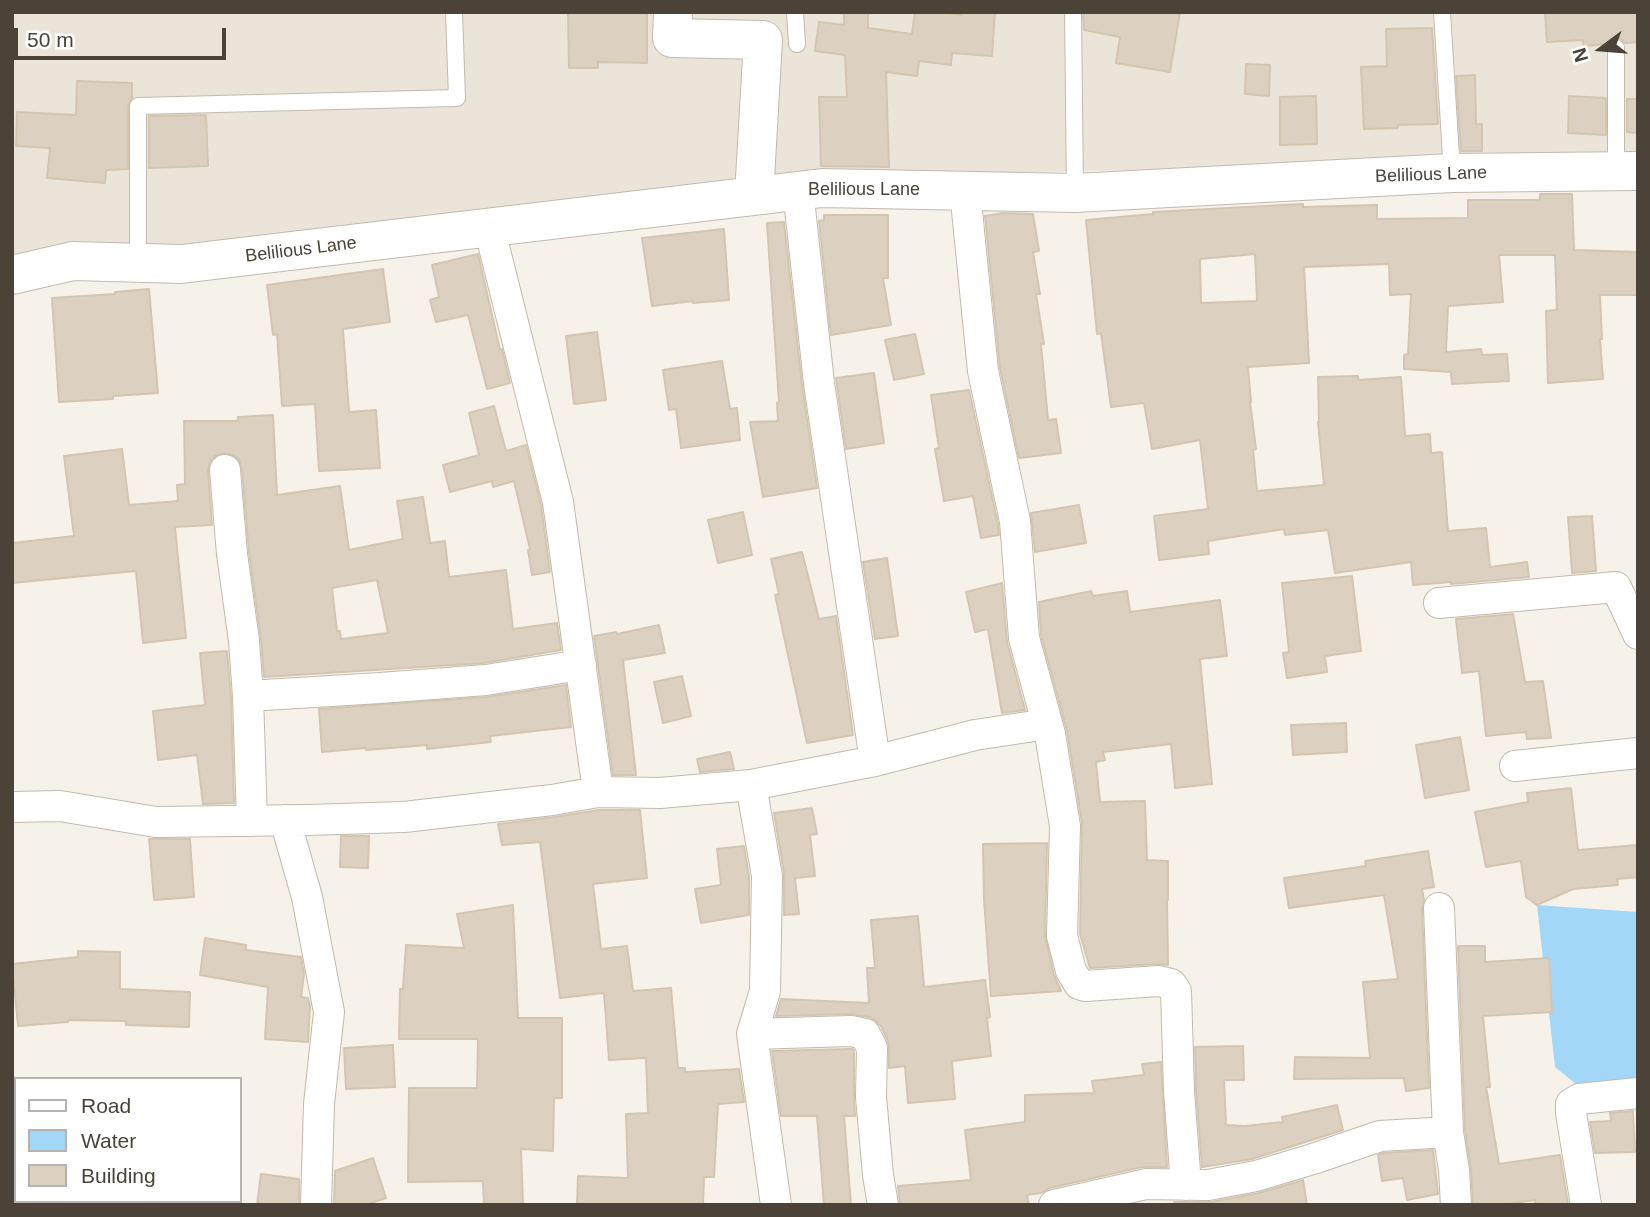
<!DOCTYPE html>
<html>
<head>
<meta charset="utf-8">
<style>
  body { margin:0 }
  #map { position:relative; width:1650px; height:1217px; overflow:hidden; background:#f6f2ea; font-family:Arial,sans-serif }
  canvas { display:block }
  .frame { position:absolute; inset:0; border:14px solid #4b4337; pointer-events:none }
  .legend { position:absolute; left:14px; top:1077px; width:228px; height:126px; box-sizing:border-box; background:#fff; border:2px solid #b7b4af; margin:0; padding:9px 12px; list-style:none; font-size:21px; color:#4b4337 }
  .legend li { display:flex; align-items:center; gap:14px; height:35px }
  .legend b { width:35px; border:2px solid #b7b4af }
  .north { position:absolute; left:1566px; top:14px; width:70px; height:70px; -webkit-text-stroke:5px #fff; paint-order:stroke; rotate:254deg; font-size:19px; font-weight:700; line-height:28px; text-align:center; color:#4b4337 }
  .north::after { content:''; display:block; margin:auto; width:24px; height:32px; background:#4b4337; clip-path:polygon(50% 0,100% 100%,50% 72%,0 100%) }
  .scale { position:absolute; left:14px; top:28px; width:212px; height:32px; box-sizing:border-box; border:4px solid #4b4337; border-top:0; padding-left:9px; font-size:21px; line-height:24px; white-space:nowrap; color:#4b4337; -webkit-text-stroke:5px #fff; paint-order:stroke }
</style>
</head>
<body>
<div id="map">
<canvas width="1650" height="1217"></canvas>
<div class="frame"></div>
<ul class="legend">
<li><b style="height:9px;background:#fff"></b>Road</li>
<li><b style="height:19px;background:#a3d7f7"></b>Water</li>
<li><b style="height:19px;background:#dcd1c1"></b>Building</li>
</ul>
<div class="north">N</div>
<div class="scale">50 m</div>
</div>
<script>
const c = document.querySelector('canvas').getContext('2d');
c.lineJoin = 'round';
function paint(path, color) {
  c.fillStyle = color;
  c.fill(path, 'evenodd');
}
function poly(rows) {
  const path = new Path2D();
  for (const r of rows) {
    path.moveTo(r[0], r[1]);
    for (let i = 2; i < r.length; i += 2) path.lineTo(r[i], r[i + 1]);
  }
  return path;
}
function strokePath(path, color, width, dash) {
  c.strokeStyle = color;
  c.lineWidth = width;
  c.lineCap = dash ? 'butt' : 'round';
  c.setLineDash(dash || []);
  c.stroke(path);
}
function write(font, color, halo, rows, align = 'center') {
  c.font = font + ' Arial,sans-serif';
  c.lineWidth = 5;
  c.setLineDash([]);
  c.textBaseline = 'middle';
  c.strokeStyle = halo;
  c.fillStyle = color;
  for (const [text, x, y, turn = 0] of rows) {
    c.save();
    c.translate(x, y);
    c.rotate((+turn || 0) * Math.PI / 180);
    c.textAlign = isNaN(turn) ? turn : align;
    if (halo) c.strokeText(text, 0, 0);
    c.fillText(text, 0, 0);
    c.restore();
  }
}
paint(poly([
  [12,12,1638,12,1638,160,829,176,12,271]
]), '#ebe4d8');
paint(poly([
  [1537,905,1638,912,1638,1091,1581,1088,1555,1067]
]), '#a3d7f7');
const building = poly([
  [568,12,647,12,647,63,598,62,598,68,569,68,568,12],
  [844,12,868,12,868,28,912,34,915,12,939,12,962,15,962,12,995,12,992,56,952,53,951,65,919,61,917,76,886,72,889,167,821,166,819,97,847,97,845,55,815,51,819,22,844,25,844,12],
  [1083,12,1180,12,1170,72,1116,63,1120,37,1084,30,1083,12],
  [1545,12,1638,12,1638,42,1625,43,1621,39,1615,38,1610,39,1606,44,1584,46,1583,40,1547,42,1545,12],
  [1432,28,1438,124,1398,125,1398,128,1364,129,1361,67,1387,66,1386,29,1432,28],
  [1246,64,1270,65,1269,96,1245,94,1246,64],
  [1475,75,1476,124,1482,124,1482,151,1461,151,1456,76,1475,75],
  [77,81,132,83,132,98,128,106,128,169,106,170,105,183,47,178,50,148,16,146,17,112,76,115,77,81],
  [1316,96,1317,144,1280,145,1280,97,1316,96],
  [1569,96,1606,98,1606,135,1568,133,1569,96],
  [1627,99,1638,99,1638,133,1627,132,1627,99],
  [206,115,208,166,149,168,149,116,206,115],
  [1540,194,1572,194,1574,250,1638,252,1638,295,1600,295,1602,339,1600,339,1603,379,1548,383,1546,311,1557,310,1555,255,1499,255,1503,302,1448,306,1446,352,1481,349,1482,355,1507,354,1509,381,1452,384,1451,372,1404,369,1404,355,1408,354,1411,294,1390,295,1389,264,1304,267,1309,363,1248,367,1251,402,1250,402,1256,449,1253,450,1257,491,1324,485,1318,422,1319,422,1318,377,1358,376,1358,380,1401,377,1405,436,1430,434,1431,453,1442,452,1448,531,1486,528,1490,567,1527,562,1529,577,1451,584,1451,582,1413,585,1411,562,1335,573,1328,530,1285,535,1284,529,1208,541,1209,554,1159,560,1154,516,1208,509,1200,440,1152,449,1144,403,1111,407,1101,333,1097,334,1086,220,1153,214,1153,212,1303,204,1303,207,1377,205,1377,219,1468,218,1468,200,1540,200,1540,194],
  [1255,254,1257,301,1201,303,1200,259,1255,254],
  [1003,213,1033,214,1039,251,1033,252,1040,294,1036,294,1044,344,1041,344,1048,420,1056,419,1061,453,1019,458,1000,368,985,216,1003,213],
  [824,215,888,215,888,278,883,278,891,325,831,335,819,221,824,220,824,215],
  [784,222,802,385,817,488,763,497,750,422,778,421,777,403,779,402,767,223,784,222],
  [724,229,729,300,693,303,693,301,652,306,642,238,724,229],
  [478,254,500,350,502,349,510,383,487,389,468,315,436,322,430,300,439,297,432,265,478,254],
  [383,269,390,322,343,329,349,412,376,410,380,468,319,471,315,404,282,406,277,334,273,335,267,285,383,269],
  [149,289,158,393,113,396,113,399,59,402,52,298,115,294,115,292,149,289],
  [597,332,606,400,574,404,566,336,597,332],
  [915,334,924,374,894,380,885,340,915,334],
  [722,361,730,409,737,408,740,440,681,448,676,409,669,410,663,370,722,361],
  [874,373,884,443,846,449,836,378,874,373],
  [969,390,998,524,999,535,981,538,973,496,944,501,935,449,939,448,931,395,969,390],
  [494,406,506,451,526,445,541,505,550,572,532,575,528,550,530,549,514,481,493,487,492,481,450,492,443,465,479,455,469,413,494,406],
  [273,415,277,495,340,486,349,550,403,539,397,501,423,497,430,543,445,541,449,577,506,570,513,629,557,623,561,650,484,663,264,677,261,639,249,552,242,469,239,460,233,455,224,453,215,456,210,462,208,471,212,525,175,527,186,638,143,643,136,571,12,583,12,543,74,536,64,456,122,449,129,505,178,501,177,485,185,484,184,421,238,421,238,417,273,415],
  [377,580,388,633,341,639,340,631,337,631,332,588,377,580],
  [1079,505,1086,543,1035,552,1031,513,1079,505],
  [743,512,752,555,718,563,708,520,743,512],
  [1592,516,1596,571,1572,573,1568,517,1592,516],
  [802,552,819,619,836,616,853,735,807,743,775,595,779,594,771,559,802,552],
  [887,558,898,636,875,639,863,562,887,558],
  [1352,576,1361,651,1325,656,1327,672,1287,678,1283,653,1289,652,1282,583,1352,576],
  [1002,583,1007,642,1025,710,1002,713,988,629,975,632,966,592,1002,583],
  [1091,591,1093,596,1127,591,1130,612,1220,600,1227,656,1200,659,1212,784,1175,788,1171,744,1103,752,1105,760,1096,762,1100,802,1145,801,1147,860,1168,861,1168,900,1167,900,1168,965,1158,964,1090,968,1080,934,1082,823,1067,731,1041,635,1039,602,1091,591],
  [1513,614,1525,682,1543,681,1551,738,1527,739,1526,732,1486,736,1479,671,1462,673,1456,619,1513,614],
  [659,625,665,653,623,660,636,775,613,775,594,636,616,632,617,634,659,625],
  [227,651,231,697,234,803,203,804,197,755,158,760,153,711,205,705,200,653,227,651],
  [682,676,691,716,663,723,654,682,682,676],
  [566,685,571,727,490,736,491,742,463,745,427,749,427,745,366,750,366,748,322,752,319,709,487,697,566,685],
  [1346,723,1347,752,1293,755,1291,725,1346,723],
  [1460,737,1469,790,1425,798,1416,745,1460,737],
  [730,752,734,769,700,772,697,759,730,752],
  [1571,788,1578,850,1638,845,1638,877,1617,879,1618,885,1573,889,1537,905,1526,897,1521,861,1486,867,1475,812,1528,802,1527,793,1571,788],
  [812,808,817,834,810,835,815,876,795,878,799,914,784,915,784,873,774,813,812,808],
  [599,810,640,810,647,878,593,884,601,949,627,946,633,991,671,988,678,1068,685,1068,685,1072,739,1069,744,1102,718,1104,714,1177,704,1177,703,1205,577,1205,578,1176,628,1178,626,1114,648,1113,646,1058,609,1060,604,993,560,998,540,842,502,845,498,824,554,817,599,810],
  [341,836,369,836,368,868,340,867,341,836],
  [149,839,190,839,194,897,154,900,149,839],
  [1047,843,1045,936,1054,975,1061,991,991,996,984,900,983,844,1047,843],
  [744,846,749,877,749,915,701,923,695,889,721,885,717,849,744,846],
  [1428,851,1434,887,1422,889,1424,900,1422,909,1429,1088,1406,1091,1404,1078,1294,1079,1295,1057,1370,1058,1363,982,1398,979,1384,895,1289,908,1284,878,1366,866,1365,861,1428,851],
  [513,905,518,1018,562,1018,562,1098,554,1098,553,1151,521,1149,523,1205,484,1205,483,1181,408,1182,409,1088,477,1088,478,1039,399,1039,400,989,403,989,406,945,464,948,457,914,513,905],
  [918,916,924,987,985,980,990,1017,987,1018,991,1056,952,1061,955,1099,908,1103,905,1066,889,1068,889,1048,888,1041,881,1026,875,1020,869,1017,851,1014,776,1016,781,999,869,1003,867,968,875,968,871,920,918,916],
  [205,938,246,945,246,950,301,957,304,974,301,997,308,998,310,1006,308,1042,265,1039,268,987,200,975,205,938],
  [1458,946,1485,946,1485,962,1549,958,1552,1012,1483,1016,1490,1087,1486,1087,1499,1164,1560,1155,1568,1204,1536,1205,1535,1200,1501,1205,1473,1205,1471,1169,1465,1130,1458,946],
  [78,951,120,952,120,989,190,992,189,1027,126,1025,126,1021,68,1020,68,1022,18,1026,12,964,78,957,78,951],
  [393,1045,395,1087,346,1089,344,1048,393,1045],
  [1243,1046,1244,1080,1224,1080,1226,1125,1245,1126,1283,1122,1282,1117,1337,1105,1343,1130,1252,1159,1202,1167,1196,1090,1195,1047,1243,1046],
  [849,1049,853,1049,854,1052,854,1097,855,1116,844,1116,851,1205,824,1205,817,1116,781,1116,772,1051,849,1049],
  [1161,1062,1167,1167,1142,1167,1050,1188,1041,1193,1027,1195,1029,1205,900,1205,898,1186,971,1180,965,1130,1025,1122,1025,1095,1094,1093,1092,1081,1144,1075,1142,1064,1161,1062],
  [1633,1111,1635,1152,1595,1153,1590,1122,1611,1121,1610,1113,1633,1111],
  [1433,1150,1438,1194,1407,1200,1403,1178,1382,1181,1378,1155,1383,1153,1433,1150],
  [373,1158,386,1198,365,1205,334,1205,335,1171,373,1158],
  [261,1174,299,1179,299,1205,257,1205,261,1174],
  [1303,1180,1307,1205,1174,1205,1174,1202,1211,1202,1259,1193,1303,1180]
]);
paint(building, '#dcd1c1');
strokePath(building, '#d4c5b1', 2);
const service = poly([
  [795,12,797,44],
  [1073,12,1075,193],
  [1442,12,1452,173],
  [1616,171,1616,48],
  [138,264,138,106,457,98,454,12]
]);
const minor = poly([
  [798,190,819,383,875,761],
  [965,191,983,371,1015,521,1024,638,1050,734,1065,826,1062,936,1071,971,1079,984,1085,986,1159,981,1171,984,1176,991,1179,1091,1186,1185],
  [489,227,558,502,598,792],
  [225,470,232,554,244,641,248,696,252,821],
  [1439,603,1616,587,1638,634],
  [248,696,380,688,486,680,581,665],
  [1515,766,1638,753],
  [751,785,767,876,765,991,752,1034,851,1031,865,1034,872,1048,871,1097,878,1175,883,1205],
  [12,807,60,806,156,822,307,820,404,817,552,800,598,792,660,793,751,785,875,761,975,735,1047,724],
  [285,820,307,897,329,1012,319,1104,316,1205],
  [1439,908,1448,1132],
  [752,1034,776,1205],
  [1208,1185,1256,1176,1313,1159,1380,1136,1448,1132,1454,1170,1456,1205],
  [1054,1205,1146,1184,1206,1185],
  [1586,1205,1571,1113,1571,1104,1579,1099,1638,1093]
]);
const tertiary = poly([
  [673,12,672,38,763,40,754,196],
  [12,275,73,261,181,264,822,188,1075,193,1452,173,1638,171]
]);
strokePath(service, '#c3baab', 18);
strokePath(minor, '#c3baab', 32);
strokePath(tertiary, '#c3baab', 40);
strokePath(service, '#fff', 16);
strokePath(minor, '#fff', 30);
strokePath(tertiary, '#fff', 38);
write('18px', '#4b4337', '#fff', [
  ["Belilious Lane",1431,175,-2],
  ["Belilious Lane",864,190],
  ["Belilious Lane",301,250,-7]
]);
</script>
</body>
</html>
